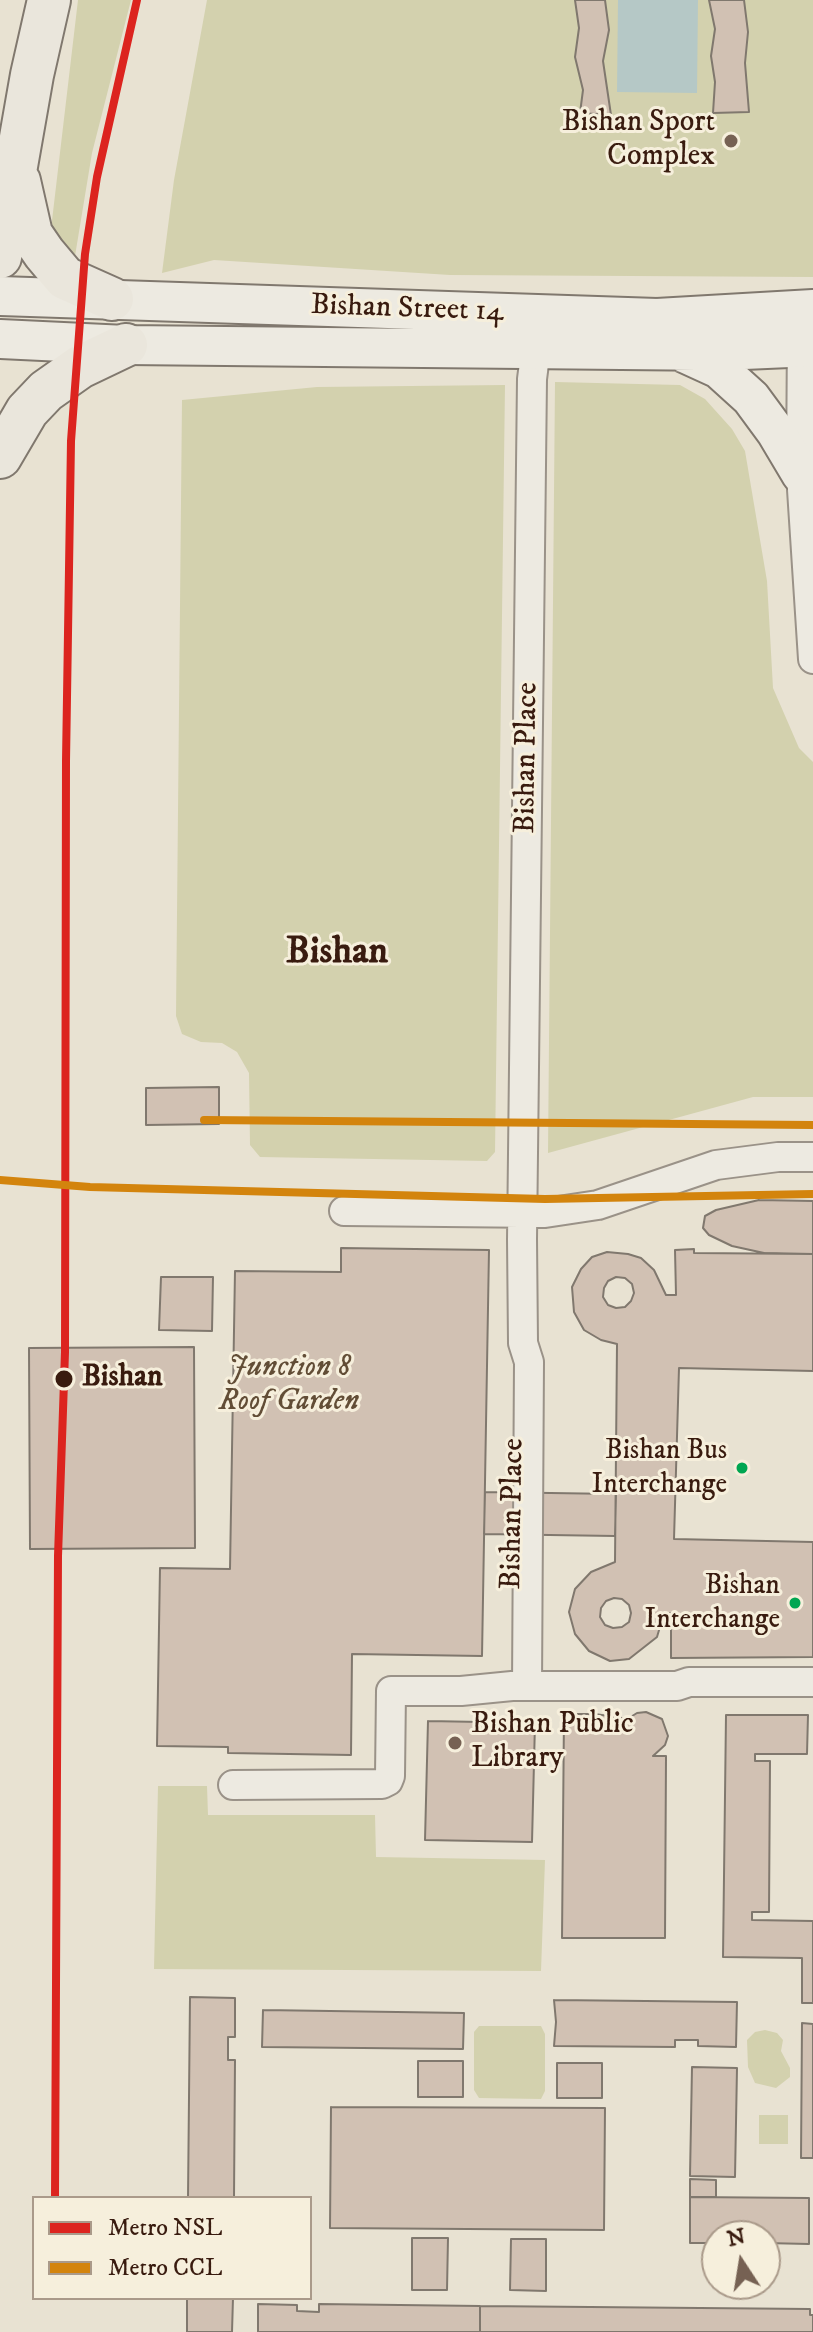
<!DOCTYPE html>
<html>
<head>
<meta charset="utf-8">
<style>
	body { margin:0 }
	#map { position:relative; width:813px; height:2332px; overflow:hidden; background:#e8e2d2; font-family:"IM FELL DW Pica",serif }
	canvas { display:block }
	.legend { position:absolute; left:32px; top:2196px; width:280px; height:104px; box-sizing:border-box; background:#f6efdc; border:2px solid #aa9a8a; margin:0; padding:10px 14px; list-style:none; font-size:24px; color:#391b0f }
	.legend li { display:flex; align-items:center; gap:16px; height:40px }
	.legend b { width:40px; border:2px solid #aa9a8a }
	.north { position:absolute; left:701px; top:2220px; width:80px; height:80px; box-sizing:border-box; background:#f6efdc; border:2px solid #aa9a8a; border-radius:50%; rotate:348deg; font-size:22px; font-weight:700; line-height:32px; text-align:center; color:#391b0f }
	.north::after { content:''; display:block; margin:auto; width:28px; height:36px; background:#766153; clip-path:polygon(50% 0,100% 100%,50% 72%,0 100%) }
</style>
</head>
<body>
<div id="map">
<canvas width="813" height="2332"></canvas>
<ul class="legend">
<li><b style="height:10px;background:#dc241f"></b>Metro NSL</li>
<li><b style="height:10px;background:#d3840d"></b>Metro CCL</li>
</ul>
<div class="north">N</div>
</div>
<script>
const ctx = document.querySelector('canvas').getContext('2d');
ctx.lineJoin = 'round';
function fillPath(path, color) { ctx.fillStyle = color; ctx.fill(path, 'evenodd'); }
const poly = rows => new Path2D(rows.map(r => 'M' + r).join(''));
function trace(path, color, width, dash) { ctx.strokeStyle = color; ctx.lineWidth = width; ctx.lineCap = dash ? 'butt' : 'round'; ctx.setLineDash(dash || []); ctx.stroke(path); }
function label(font, color, halo, rows, align = 'center') {
  ctx.font = font + ' "IM FELL DW Pica",serif'; ctx.lineWidth = 6; ctx.setLineDash([]); ctx.textBaseline = 'middle'; ctx.strokeStyle = halo; ctx.fillStyle = color; for (const [text, x, y, turn = 0] of rows) {
    ctx.save(); ctx.translate(x, y); ctx.rotate((+turn || 0) * Math.PI / 180); ctx.textAlign = isNaN(turn) ? turn : align; if (halo) ctx.strokeText(text, 0, 0); ctx.fillText(text, 0, 0); ctx.restore();
  }
}
const green = poly([
	[78,0,131,0,92,153,75,256,61,246,51,229],
	[207,0,813,0,813,277,450,275,214,260,162,273,174,180],
	[555,382,680,385,705,399,732,429,745,451,767,581,773,688,799,748,813,762,813,1097,753,1097,548,1153],
	[505,385,495,1152,487,1161,260,1157,250,1145,249,1073,237,1052,222,1043,201,1042,182,1034,176,1016,182,400,317,387],
	[158,1786,207,1786,208,1815,375,1815,376,1857,545,1860,541,1971,154,1969],
	[479,2026,541,2026,545,2034,545,2091,541,2099,479,2098,474,2090,474,2032],
	[765,2030,777,2033,783,2040,781,2051,790,2068,790,2077,776,2088,755,2083,748,2067,747,2040,755,2032],
	[759,2115,788,2115,788,2144,759,2144]
]);
const water = poly([
	[618,0,698,0,697,93,617,92]
]);
const building = poly([
	[575,0,605,0,609,30,603,61,611,115,580,113,583,90,575,57,579,28,575,0],
	[709,0,744,0,748,32,745,63,749,112,713,113,715,82,711,56,715,29,709,0],
	[219,1087,219,1124,146,1125,146,1088,219,1087],
	[759,1200,813,1201,813,1254,764,1253,732,1246,709,1235,703,1228,705,1216,716,1210,759,1200],
	[341,1248,489,1250,482,1656,352,1654,351,1755,228,1753,228,1747,157,1746,160,1568,230,1569,235,1271,341,1272,341,1248],
	[694,1249,694,1253,813,1254,813,1371,679,1368,674,1539,813,1542,813,1657,671,1658,671,1613,664,1613,657,1637,629,1659,610,1661,589,1651,575,1634,569,1612,575,1589,591,1572,615,1562,617,1344,601,1340,584,1330,574,1312,572,1287,581,1269,592,1257,607,1252,628,1254,641,1258,654,1270,666,1295,676,1295,675,1250,694,1249],
	[616,1277,625,1278,632,1284,634,1293,631,1301,625,1307,616,1308,608,1305,603,1297,604,1288,608,1281,616,1277],
	[614,1598,622,1599,629,1605,631,1613,629,1622,622,1627,613,1628,605,1625,600,1617,601,1608,606,1601,614,1598],
	[161,1277,213,1277,212,1331,159,1330,161,1277],
	[194,1347,195,1548,30,1549,29,1348,194,1347],
	[485,1492,616,1494,615,1536,484,1534,485,1492],
	[646,1712,662,1719,668,1736,665,1745,653,1756,666,1756,665,1938,562,1938,564,1714,595,1714,622,1718,623,1729,629,1718,637,1713,646,1712],
	[726,1715,808,1715,807,1754,755,1754,755,1761,770,1761,769,1912,752,1912,752,1920,813,1921,813,2003,802,2003,802,1958,723,1957,726,1715],
	[428,1721,535,1723,532,1842,425,1840,428,1721],
	[190,1997,235,1998,235,2037,228,2037,228,2060,235,2060,234,2198,188,2198,190,1997],
	[554,2000,737,2002,736,2047,698,2046,698,2040,675,2040,675,2047,554,2046,556,2022,554,2000],
	[263,2010,464,2013,463,2049,262,2047,263,2010],
	[802,2023,813,2024,813,2158,801,2158,802,2023],
	[418,2061,463,2061,463,2097,418,2097,418,2061],
	[557,2063,602,2063,602,2098,557,2098,557,2063],
	[692,2067,737,2068,735,2177,690,2176,692,2067],
	[331,2107,605,2108,604,2230,330,2228,331,2107],
	[690,2179,716,2180,716,2197,690,2197,690,2179],
	[690,2197,809,2198,809,2244,765,2243,765,2236,717,2236,717,2243,690,2243,690,2197],
	[412,2238,448,2238,447,2290,412,2290,412,2238],
	[511,2239,546,2239,546,2291,510,2290,511,2239],
	[187,2298,233,2298,232,2332,187,2332,187,2298],
	[258,2304,297,2305,297,2311,319,2312,319,2304,480,2306,480,2332,258,2332,258,2304],
	[480,2306,810,2309,810,2315,813,2315,813,2332,480,2332,480,2306]
]);
const street = poly([
	[802,330,801,474,813,659],
	[344,1211,545,1213,598,1205,716,1165,778,1157,813,1157],
	[527,1686,529,1362,523,1343,522,1239,532,379,536,348,534,333],
	[233,1785,382,1784,388,1781,390,1776,391,1691,461,1691,512,1686,677,1686,689,1682,813,1682]
]);
const secondary = poly([
	[0,296,657,318,813,309],
	[0,339,126,345,721,351,813,347],
	[684,353,719,369,751,398,776,432,801,474]
]);
const primary = poly([
	[19,181,31,234,44,253,65,278,112,299],
	[0,257,32,75,49,0],
	[0,457,27,411,46,391,80,367,126,345]
]);
const metro1 = poly([
	[55,2198,58,1556,65,1352,66,761,71,441,85,254,97,177,137,0]
]);
const metro2 = poly([
	[204,1120,813,1125],
	[0,1180,90,1187,545,1199,813,1194]
]);
const markers = [
	[731,141,8,"#766153"],
	[64,1379,10,"#391b0f"],
	[742,1468,7,"#00a651"],
	[795,1603,7,"#00a651"],
	[455,1743,8,"#766153"]
];
const busNames = [
	["Bishan Bus",727,1452],
	["Interchange",727,1486],
	["Bishan",780,1587],
	["Interchange",780,1621]
];
const poiNames = [
	["Bishan Sport",715,124],
	["Complex",715,158],
	["Bishan Public",471,1726,"left"],
	["Library",471,1760,"left"]
];
const streetNames = [
	["Bishan Street 14",407,310,2],
	["Bishan Place",528,758,-89],
	["Bishan Place",514,1514,-89]
];
const parkNames = [
	["Junction 8",289,1369],
	["Roof Garden",289,1403]
];
const stopNames = [
	["Bishan",82,1379]
];
const districtNames = [
	["Bishan",337,954]
];
fillPath(green, '#d3d1ae');
fillPath(water, '#b5c8c6');
fillPath(building, '#d1c1b3');
trace(building, '#80786e', 2);
trace(street, '#9a9288', 32);
trace(secondary, '#80786e', 42);
trace(primary, '#80786e', 46);
trace(street, '#edeae1', 28);
trace(secondary, '#edeae1', 38);
trace(primary, '#eae6dc', 42);
trace(metro1, '#dc241f', 8);
trace(metro2, '#d3840d', 8);
for (const [x, y, r, color] of markers) { const dot = new Path2D(); dot.arc(x, y, r, 0, 2 * Math.PI); ctx.fillStyle = color; ctx.fill(dot); trace(dot, '#f6efdc', 3); }
label('28px', '#391b0f', '#f6efdc', busNames, 'right');
label('30px', '#391b0f', '#f6efdc', poiNames, 'right');
label('30px', '#391b0f', '#f6efdc', streetNames);
label('italic 30px', '#624d36', '#f6efdc', parkNames);
label('bold 30px', '#391b0f', '#f6efdc', stopNames, 'left');
label('bold 38px', '#391b0f', '#f6efdc', districtNames);
</script>
</body>
</html>
